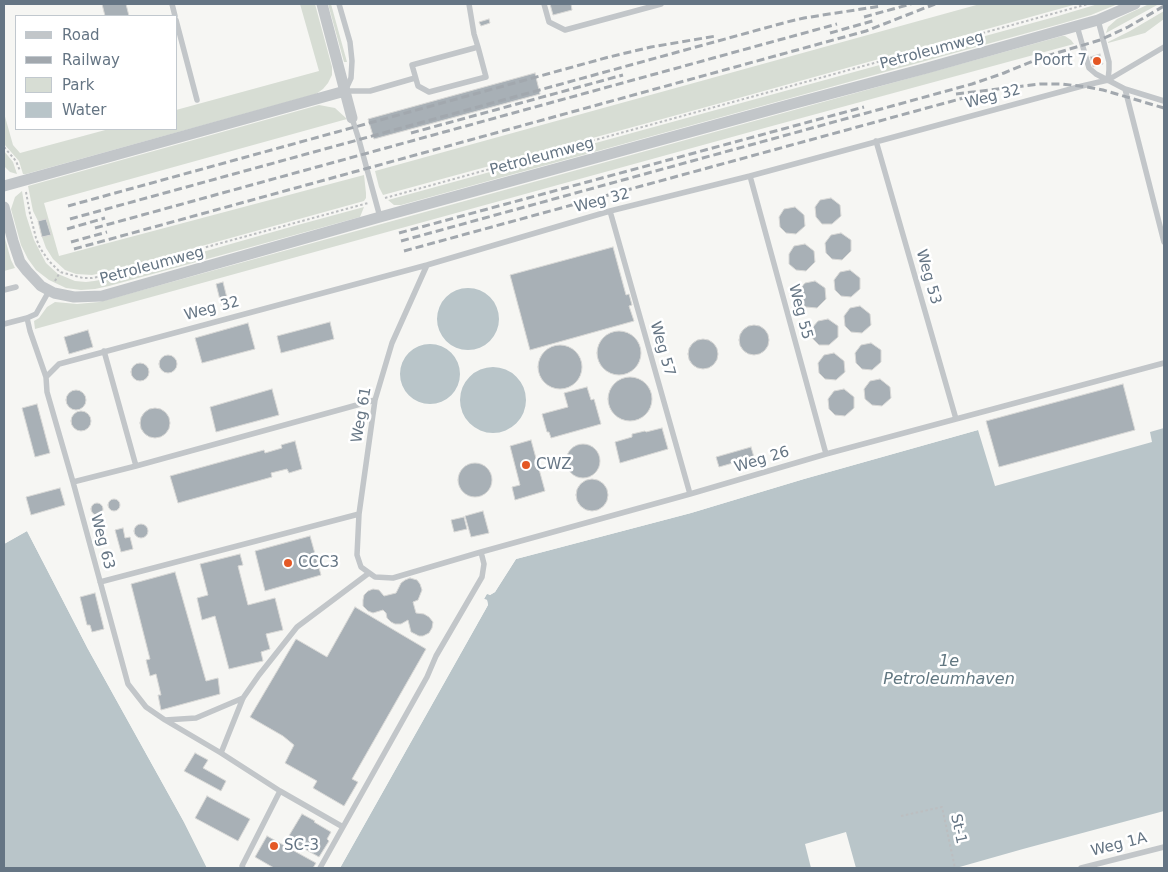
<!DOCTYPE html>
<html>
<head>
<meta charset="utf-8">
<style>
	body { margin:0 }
	#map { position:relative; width:1168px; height:872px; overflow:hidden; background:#f6f6f3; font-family:"DejaVu Sans",sans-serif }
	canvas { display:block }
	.frame { position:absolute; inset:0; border:5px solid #657584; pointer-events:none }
	.legend { position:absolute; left:15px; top:15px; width:162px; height:115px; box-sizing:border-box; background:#fff; border:1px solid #c1c8ce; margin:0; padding:6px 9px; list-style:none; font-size:15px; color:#657584 }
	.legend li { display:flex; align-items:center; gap:10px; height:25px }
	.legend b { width:25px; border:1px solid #c1c8ce }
</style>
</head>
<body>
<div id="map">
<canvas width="1168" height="872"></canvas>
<div class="frame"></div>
<ul class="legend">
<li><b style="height:6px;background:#c2c6c9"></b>Road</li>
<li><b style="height:6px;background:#a2a8ae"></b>Railway</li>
<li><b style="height:14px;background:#d7ddd4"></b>Park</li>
<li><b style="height:14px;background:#b9c5c9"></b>Water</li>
</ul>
</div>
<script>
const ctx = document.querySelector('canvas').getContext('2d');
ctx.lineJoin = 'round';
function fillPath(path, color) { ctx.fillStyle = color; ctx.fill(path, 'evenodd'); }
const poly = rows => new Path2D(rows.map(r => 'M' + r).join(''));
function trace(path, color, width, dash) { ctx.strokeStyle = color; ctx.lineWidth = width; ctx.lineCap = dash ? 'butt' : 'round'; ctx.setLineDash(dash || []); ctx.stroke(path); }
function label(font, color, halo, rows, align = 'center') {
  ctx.font = font + ' "DejaVu Sans",sans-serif'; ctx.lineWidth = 5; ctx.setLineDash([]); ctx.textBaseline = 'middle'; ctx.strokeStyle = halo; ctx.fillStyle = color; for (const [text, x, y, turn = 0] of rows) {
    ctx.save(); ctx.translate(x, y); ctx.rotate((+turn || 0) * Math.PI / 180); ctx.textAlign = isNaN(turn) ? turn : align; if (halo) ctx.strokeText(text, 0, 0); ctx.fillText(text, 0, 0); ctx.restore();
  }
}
const green = poly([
	[300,4,315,4,332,67,332,75,328,83,323,89,316,94,26,174,23,174,19,161,4,144,4,113,13,145,20,153,109,129,176,129,176,110,319,71],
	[328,4,331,4,347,62,344,62],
	[980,4,1077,4,699,109,383,195,379,187,375,171],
	[1098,4,1118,4,1091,15,1060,24,401,205,394,205,388,200,1058,16],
	[1149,4,1159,4,1106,33,1108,27,1117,19],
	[1164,11,1164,19,1145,33,1108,43,1108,42,1130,31],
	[1062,36,1065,36,1071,40,1074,44,761,129,35,329,34,321,39,318,47,307,55,302,77,304,99,302],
	[319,105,335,108,347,119,44,203,59,256,364,175,366,193,366,198,364,201,115,270,92,275,76,274,65,270,53,259,46,248,42,237,50,235,46,219,38,221,33,211,28,186],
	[4,151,13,162,17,174,10,172,4,166],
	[22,191,26,215,34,240,46,263,58,274,75,281,86,282,94,281,111,278,294,226,364,207,360,217,109,286,95,289,81,290,66,288,49,280,36,270,28,259,21,245,11,209,15,197],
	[4,235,11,260,15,268,4,271]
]);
const water = poly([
	'437 319a31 31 0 1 1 62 0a31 31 0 1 1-62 0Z',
	'400 374a30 30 0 1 1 60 0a30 30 0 1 1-60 0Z',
	'460 400a33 33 0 1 1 66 0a33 33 0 1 1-66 0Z',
	[1164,428,1164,811,1023,849,956,868,856,868,846,832,805,844,811,868,340,868,488,605,487,600,484,599,487,593,490,595,495,592,516,559,691,513,804,479,978,430,995,486,1152,442,1150,432],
	[27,531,88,649,184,822,207,868,4,868,4,544]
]);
const pier = poly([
	[978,428,978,430,804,479,691,513,516,559,495,592,490,595,487,594,484,599,487,600,488,605,340,868,338,868,485,605,484,602,482,599,486,591,490,592,493,590,515,557,690,510,804,477],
	[26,529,29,530,91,647,186,821,209,868,207,868,184,822,88,649,27,531,4,544,4,541]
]);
const building = poly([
	[102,4,126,4,129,16,105,16,102,4],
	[550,4,571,4,572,10,553,15,550,4],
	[489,19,490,23,481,26,479,22,489,19],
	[1100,54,1103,64,1093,67,1090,57,1100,54],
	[535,73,540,94,374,139,368,119,535,73],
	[831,198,840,205,841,216,832,224,822,224,816,217,815,207,820,200,831,198],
	[795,207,804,215,805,226,796,234,786,233,780,227,779,217,784,209,795,207],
	[46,219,51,235,42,237,38,221,46,219],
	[841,233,851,240,851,251,842,260,832,259,826,253,825,243,831,235,841,233],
	[805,244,814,251,815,262,806,271,796,270,789,264,789,254,794,246,805,244],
	[613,247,626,295,629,294,632,305,629,306,634,321,530,350,510,275,613,247],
	[850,270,860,278,860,289,851,297,841,296,835,290,834,280,840,272,850,270],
	[815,281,825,288,826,299,817,308,806,307,800,301,799,290,805,283,815,281],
	[223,282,229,306,222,308,216,284,223,282],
	[860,306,870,314,871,325,862,333,851,332,845,326,844,316,850,308,860,306],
	[828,319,838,326,838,337,829,345,819,345,813,339,812,328,818,321,828,319],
	[330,322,334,339,281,353,277,336,330,322],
	[248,323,255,349,202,363,195,338,248,323],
	'739 340a15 15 0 1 1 30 0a15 15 0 1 1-30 0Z',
	[88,330,93,347,69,354,64,337,88,330],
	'597 353a22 22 0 1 1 44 0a22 22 0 1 1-44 0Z',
	'688 354a15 15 0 1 1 30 0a15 15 0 1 1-30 0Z',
	[871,343,881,350,881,362,872,370,862,369,856,363,855,353,861,345,871,343],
	'538 367a22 22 0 1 1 44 0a22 22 0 1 1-44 0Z',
	[834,353,844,361,845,372,836,380,825,379,819,373,818,363,824,355,834,353],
	'159 364a9 9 0 1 1 18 0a9 9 0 1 1-18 0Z',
	'131 372a9 9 0 1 1 18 0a9 9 0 1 1-18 0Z',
	'608 399a22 22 0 1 1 44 0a22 22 0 1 1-44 0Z',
	[880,379,890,387,891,398,882,406,872,405,865,399,864,389,870,381,880,379],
	[1123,384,1135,430,999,467,986,421,1123,384],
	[587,387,591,400,594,399,601,424,551,438,549,432,547,432,542,414,568,407,564,393,587,387],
	[272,389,279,415,216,432,210,407,272,389],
	[844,389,854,397,854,408,845,416,835,415,829,409,828,399,834,391,844,389],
	'66 400a10 10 0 1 1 20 0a10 10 0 1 1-20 0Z',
	[37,404,50,453,35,457,22,408,37,404],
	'140 423a15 15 0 1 1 30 0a15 15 0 1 1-30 0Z',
	'71 421a10 10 0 1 1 20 0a10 10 0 1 1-20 0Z',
	[662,428,668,449,620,463,615,442,632,437,632,434,645,431,646,432,662,428],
	[531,440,545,491,515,500,512,487,520,485,510,446,531,440],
	[295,441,302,469,289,473,287,469,271,473,272,477,178,503,170,476,264,450,265,453,282,448,281,445,295,441],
	'566 461a17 17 0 1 1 34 0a17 17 0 1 1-34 0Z',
	[751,447,754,457,719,467,716,457,751,447],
	'458 480a17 17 0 1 1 34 0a17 17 0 1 1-34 0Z',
	'576 495a16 16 0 1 1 32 0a16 16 0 1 1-32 0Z',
	[60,488,65,505,31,515,26,497,60,488],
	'108 505a6 6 0 1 1 12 0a6 6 0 1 1-12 0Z',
	'91 509a6 6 0 1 1 12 0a6 6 0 1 1-12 0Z',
	[483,511,489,533,471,537,465,516,483,511],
	[464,517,467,529,454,532,451,520,464,517],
	'134 531a7 7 0 1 1 14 0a7 7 0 1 1-14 0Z',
	[123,528,125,538,130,537,133,549,121,552,115,530,123,528],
	[310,536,321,575,265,591,255,551,310,536],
	[240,554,243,565,238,566,248,605,275,598,283,630,266,634,270,649,261,652,263,661,229,669,215,616,202,620,197,598,208,595,200,564,240,554],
	[175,572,206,681,218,678,220,694,161,710,158,695,161,695,156,674,150,676,146,660,150,659,131,584,175,572],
	[410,578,417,580,420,584,422,590,418,600,413,602,416,613,424,614,429,617,433,622,432,628,429,633,423,636,419,636,411,632,408,620,401,624,395,624,391,622,387,618,386,613,383,610,373,613,368,611,363,606,363,600,364,595,368,591,373,589,379,590,384,596,396,593,401,583,405,580,410,578],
	[95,593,104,629,92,632,90,625,87,625,80,597,95,593],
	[355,607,426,649,352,779,358,782,344,806,313,788,317,781,285,763,294,745,283,736,250,717,296,639,327,657,355,607],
	[195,753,208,760,203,768,226,781,221,791,184,771,195,753],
	[207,796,250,819,238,841,195,818,207,796],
	[302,814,315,821,314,822,331,832,327,839,329,841,319,857,287,839,302,814],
	[267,836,316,863,313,868,274,868,255,857,267,836]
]);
const path = poly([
	[4,147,16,161,20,171],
	[26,192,30,214,36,238,40,248,49,261,60,272,83,278,92,278,118,273,203,248,368,203],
	[385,198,1088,4],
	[55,281,60,272],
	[901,816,942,807,955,868]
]);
const lane = poly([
	[172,4,175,16],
	[339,4,350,42,352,61,351,78,345,91,370,91,415,78],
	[469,4,474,34,478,47,486,77,429,92,418,86,412,65,478,47],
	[544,4,549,22,565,30,661,4],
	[176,20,197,100],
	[1098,20,1109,62,1109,70,1108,80],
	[1077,26,1089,68,1096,74,1125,89,1164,242],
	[1125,89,1164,101],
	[352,118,359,140,380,217],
	[876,141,956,419],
	[750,176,826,454],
	[610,211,690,494],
	[427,265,392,343,375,400,359,514,357,555,361,567,375,577,393,578,481,552,690,494,826,454,1164,363],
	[4,290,16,287],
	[27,318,30,331,46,377,47,392,73,482,128,684,146,707,165,720,196,718,243,698],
	[4,324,27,318,36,314,49,291],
	[104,351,136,466],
	[46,377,59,364,427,265,610,211,750,176,1082,86,1108,80,1164,47],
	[73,482,136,466,375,400],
	[100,582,359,514],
	[165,720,221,753],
	[280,791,221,753,243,698,259,675,297,627,369,573],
	[243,868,242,866,280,791,343,827],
	[320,868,427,677,436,656,482,577,484,564,481,552],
	[1081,868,1164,847]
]);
const street = poly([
	[322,4,352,118],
	[4,186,345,91],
	[4,207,13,241,20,262,27,271,41,286,54,293,74,297,102,296,380,217,792,104,927,68,1098,20,1135,4]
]);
const rail = poly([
	[864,17,911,4],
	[830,33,876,20],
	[956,94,1040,84,1062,84,1087,87,1103,90,1164,108],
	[411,133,623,75],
	[68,206,609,57,651,47,716,36],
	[70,219,787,22,804,18,881,6],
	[95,228,837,24],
	[67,229,105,218],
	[399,233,864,107],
	[401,241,972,84,1004,73,1043,57,1100,40,1128,27,1164,6],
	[71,242,107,232],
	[74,249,866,31,935,4],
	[404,251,967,97]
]);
const markers = [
	[1097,61,5,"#e45825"],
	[526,465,5,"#e45825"],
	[288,563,5,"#e45825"],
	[274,846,5,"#e45825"]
];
const streetNames = [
	["Petroleumweg",932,51,-15],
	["Weg 32",993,97,-15],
	["Petroleumweg",542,157,-15],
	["Weg 32",602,201,-15],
	["Petroleumweg",152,266,-15],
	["Weg 53",928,277,74],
	["Weg 32",212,309,-15],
	["Weg 55",800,312,75],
	["Weg 57",662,349,74],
	["Weg 61",362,415,-80],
	["Weg 26",762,460,-17],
	["Weg 63",102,542,75],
	["St-1",958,829,78],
	["Weg 1A",1119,845,-14]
];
const poiNames = [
	["Poort 7",1087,61,"right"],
	["CWZ",536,465],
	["CCC3",298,563],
	["SC-3",284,846]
];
const waterNames = [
	["1e",949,662],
	["Petroleumhaven",949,680]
];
fillPath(green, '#d7ddd4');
fillPath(water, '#b9c5c9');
fillPath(pier, '#f6f6f3');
fillPath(building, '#a8b0b6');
trace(building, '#d8d8d6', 1);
trace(path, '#bcbec0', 2, [2.5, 2.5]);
trace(lane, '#c2c6c9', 5.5);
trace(street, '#c2c6c9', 11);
trace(rail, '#a2a8ae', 3, [8, 4]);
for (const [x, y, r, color] of markers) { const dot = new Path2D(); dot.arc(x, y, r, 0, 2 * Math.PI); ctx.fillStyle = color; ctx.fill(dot); trace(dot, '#fff', 2); }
label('15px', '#657584', '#fff', streetNames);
label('15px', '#657584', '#fff', poiNames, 'left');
label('italic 16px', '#617781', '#fff', waterNames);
</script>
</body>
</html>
